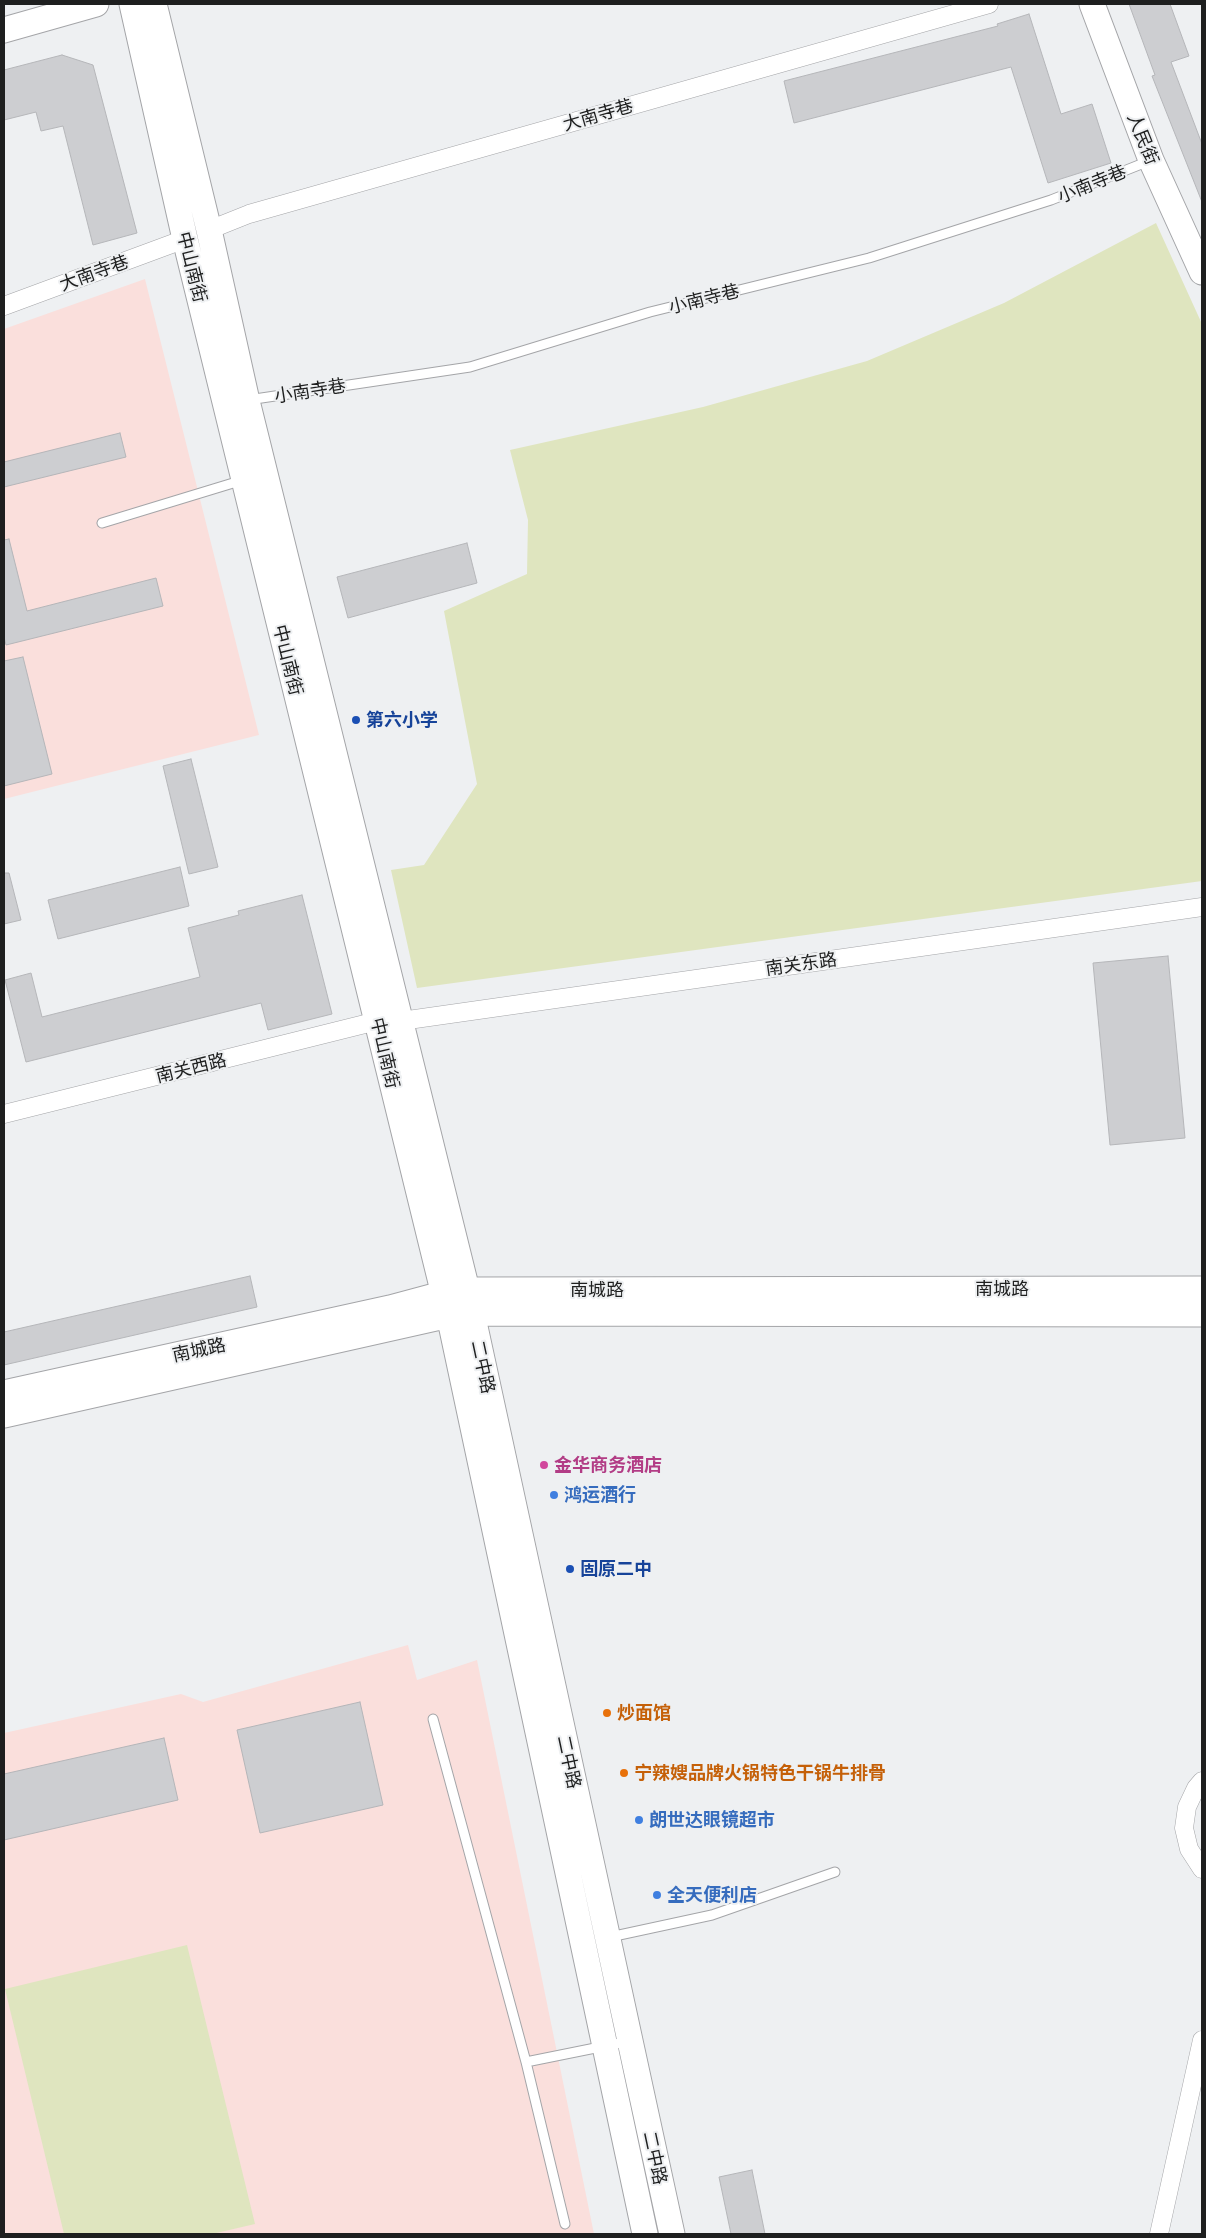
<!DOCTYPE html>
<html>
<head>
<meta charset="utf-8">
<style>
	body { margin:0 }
	#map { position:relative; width:1206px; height:2238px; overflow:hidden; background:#eef0f2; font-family:Barlow,sans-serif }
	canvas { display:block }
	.frame { position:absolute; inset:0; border:5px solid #1e1f1f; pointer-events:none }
</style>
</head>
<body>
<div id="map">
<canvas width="1206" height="2238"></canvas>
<div class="frame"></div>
</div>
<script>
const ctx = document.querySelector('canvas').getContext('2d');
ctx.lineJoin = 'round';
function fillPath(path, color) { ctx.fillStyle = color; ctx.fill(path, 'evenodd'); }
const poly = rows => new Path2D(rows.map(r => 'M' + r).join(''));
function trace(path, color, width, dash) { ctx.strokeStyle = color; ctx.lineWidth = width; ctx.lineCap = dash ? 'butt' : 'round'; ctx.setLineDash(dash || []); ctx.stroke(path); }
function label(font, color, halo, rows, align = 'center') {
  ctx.font = font + ' Barlow,"Noto Sans SC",sans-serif'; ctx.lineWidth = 4; ctx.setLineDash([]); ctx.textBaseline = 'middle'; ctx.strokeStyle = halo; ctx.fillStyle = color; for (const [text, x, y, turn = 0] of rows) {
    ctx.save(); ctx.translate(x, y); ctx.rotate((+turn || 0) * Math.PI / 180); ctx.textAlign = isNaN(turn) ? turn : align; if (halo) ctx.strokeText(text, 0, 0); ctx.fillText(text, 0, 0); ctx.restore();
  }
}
const education = poly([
	[145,279,259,735,4,799,4,329],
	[408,1645,417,1680,477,1660,594,2234,4,2234,4,1733,181,1694,203,1702]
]);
const green = poly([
	[1156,223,1202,324,1202,881,417,988,391,870,424,865,477,784,444,611,527,574,528,520,510,450,703,407,867,361,1004,303],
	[187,1945,255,2224,212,2234,64,2234,5,1989]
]);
const building = poly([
	[1129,4,1170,4,1189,56,1171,62,1202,144,1202,202,1152,76,1155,75,1129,4],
	[1029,14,1061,114,1092,104,1111,163,1048,183,1011,67,794,123,784,81,998,26,997,24,1029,14],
	[62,55,93,65,137,233,93,245,63,126,41,131,36,112,4,120,4,70,62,55],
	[120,433,126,457,4,487,4,462,120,433],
	[9,539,27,611,156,578,163,606,6,645,4,637,4,540,9,539],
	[467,543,477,583,348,618,337,577,467,543],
	[23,657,52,774,4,786,4,661,23,657],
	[191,759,218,867,189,874,163,766,191,759],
	[180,867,189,906,58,939,48,900,180,867],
	[4,873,9,873,21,920,4,924,4,873],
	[302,895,332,1014,268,1030,261,1003,26,1062,5,980,31,973,42,1017,200,977,188,928,239,915,238,911,302,895],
	[1168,956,1185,1138,1110,1145,1093,963,1168,956],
	[250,1276,257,1307,4,1365,4,1332,250,1276],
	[360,1702,383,1805,260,1833,237,1730,360,1702],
	[164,1738,178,1800,4,1840,4,1774,164,1738],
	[752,2170,765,2234,731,2234,719,2177,752,2170]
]);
const lane = poly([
	[248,400,470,367,650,312,869,258,1051,200,1149,161],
	[102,523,243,480],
	[433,1719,526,2062,565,2224],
	[610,1937,712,1915,835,1872],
	[526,2062,630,2041]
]);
const street = poly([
	[209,230,249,214,989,4],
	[4,306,185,239],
	[401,1021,1202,907],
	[4,1114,377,1021],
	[1202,1781,1196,1788,1187,1807,1184,1828,1189,1849,1202,1869],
	[1159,2234,1202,2040]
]);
const secondary = poly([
	[132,4,185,239,449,1315,645,2234],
	[154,4,209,230,247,401,467,1290,672,2234],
	[1092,4,1151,160,1202,272],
	[4,30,96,4],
	[4,1393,390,1308,442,1294,467,1290,1202,1289],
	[4,1415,449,1315,471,1313,1202,1314]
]);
const markers = [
	[356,720,5,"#1a4fb4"],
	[544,1465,5,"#d1479c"],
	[554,1495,5,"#3f7fe0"],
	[570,1569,5,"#1a4fb4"],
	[607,1713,5,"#e8710a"],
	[624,1773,5,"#e8710a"],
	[639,1820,5,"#3f7fe0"],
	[657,1895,5,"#3f7fe0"]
];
const streetNames = [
	["大南寺巷",598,115,-16],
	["人民街",1143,139,68],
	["小南寺巷",1092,184,-22],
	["中山南街",192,267,76],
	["大南寺巷",94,273,-20],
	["小南寺巷",704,299,-14],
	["小南寺巷",310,391,-9],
	["中山南街",288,660,76],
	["南关东路",801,964,-8],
	["中山南街",385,1053,77],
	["南关西路",191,1068,-14],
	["南城路",1002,1289],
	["南城路",597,1290],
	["南城路",199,1350,-12],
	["二中路",483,1367,78],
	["二中路",569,1762,78],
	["二中路",655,2158,78]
];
const transitNames = [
	["第六小学",366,720],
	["固原二中",580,1569]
];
const hotelNames = [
	["金华商务酒店",554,1465]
];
const shopNames = [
	["鸿运酒行",564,1495],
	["朗世达眼镜超市",649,1820],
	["全天便利店",667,1895]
];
const foodNames = [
	["炒面馆",617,1713],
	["宁辣嫂品牌火锅特色干锅牛排骨",634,1773]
];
fillPath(education, '#fadfdc');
fillPath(green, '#dfe5bf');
fillPath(building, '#cdced1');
trace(building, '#b5b6b9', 1);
trace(lane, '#a4a5a8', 11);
trace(street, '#a4a5a8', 19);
trace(secondary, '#a4a5a8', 27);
trace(lane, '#fff', 9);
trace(street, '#fff', 18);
trace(secondary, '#fff', 25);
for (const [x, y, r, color] of markers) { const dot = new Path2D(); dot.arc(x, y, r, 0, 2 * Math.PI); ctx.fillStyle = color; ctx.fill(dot); trace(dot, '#eef0f2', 2); }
label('18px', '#1e1f1f', '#eef0f2', streetNames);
label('bold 18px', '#164399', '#eef0f2', transitNames, 'left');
label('bold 18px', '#b23c85', '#eef0f2', hotelNames, 'left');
label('bold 18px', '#366cbe', '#eef0f2', shopNames, 'left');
label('bold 18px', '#c56008', '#eef0f2', foodNames, 'left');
</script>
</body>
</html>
